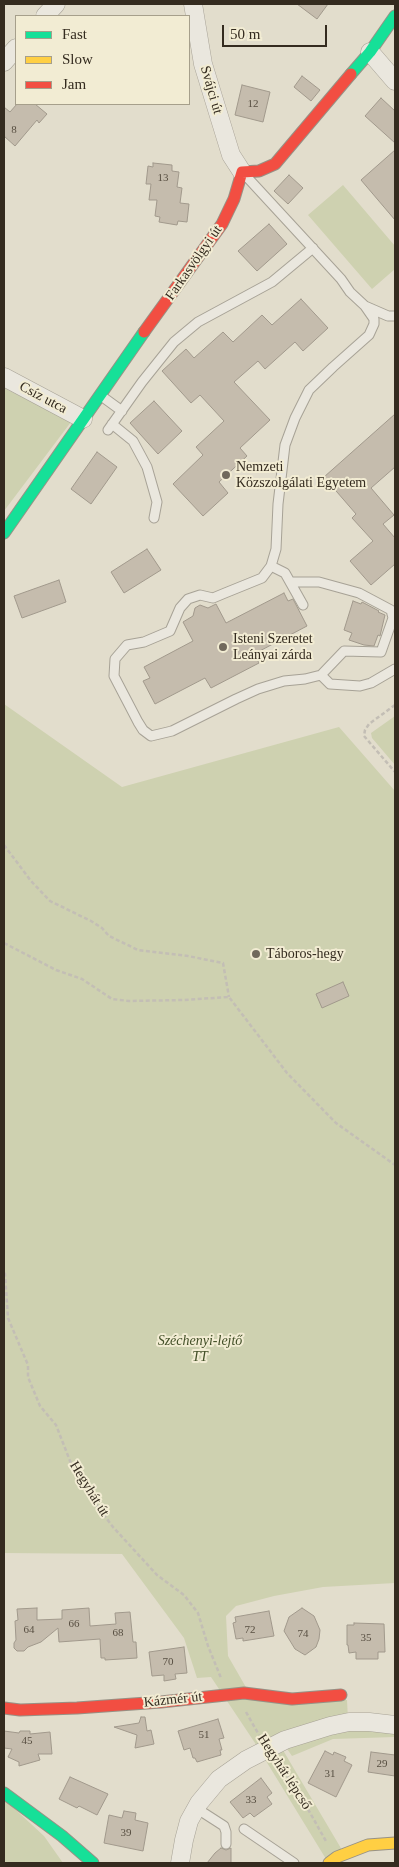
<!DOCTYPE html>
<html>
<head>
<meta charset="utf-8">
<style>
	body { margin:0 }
	#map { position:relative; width:399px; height:1867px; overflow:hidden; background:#e2ddcc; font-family:"Times New Roman",serif }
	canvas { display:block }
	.frame { position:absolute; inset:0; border:5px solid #342b1f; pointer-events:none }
	.legend { position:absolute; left:15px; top:15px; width:175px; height:90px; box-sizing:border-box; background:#f2ecd3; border:1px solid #a69f8b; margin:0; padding:6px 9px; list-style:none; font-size:15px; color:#342b1f }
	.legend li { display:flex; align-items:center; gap:10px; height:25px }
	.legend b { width:25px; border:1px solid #a69f8b }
	.scale { position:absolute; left:222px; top:25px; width:105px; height:22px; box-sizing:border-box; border:2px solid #342b1f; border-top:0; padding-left:6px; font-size:15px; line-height:18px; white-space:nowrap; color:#342b1f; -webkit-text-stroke:4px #f2ecd3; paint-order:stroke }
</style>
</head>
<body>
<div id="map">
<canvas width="399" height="1867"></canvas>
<div class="frame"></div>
<ul class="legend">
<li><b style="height:6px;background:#16e098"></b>Fast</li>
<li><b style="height:6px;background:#ffcf43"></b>Slow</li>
<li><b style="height:6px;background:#f24e42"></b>Jam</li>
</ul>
<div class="scale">50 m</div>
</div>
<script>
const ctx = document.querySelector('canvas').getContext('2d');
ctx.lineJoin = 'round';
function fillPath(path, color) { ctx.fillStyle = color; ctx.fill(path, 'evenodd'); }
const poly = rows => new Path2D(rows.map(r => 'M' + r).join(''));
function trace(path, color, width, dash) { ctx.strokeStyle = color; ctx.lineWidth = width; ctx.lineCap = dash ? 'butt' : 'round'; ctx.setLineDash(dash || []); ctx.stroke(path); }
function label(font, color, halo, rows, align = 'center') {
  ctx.font = font + ' "Times New Roman",serif'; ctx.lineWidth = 4; ctx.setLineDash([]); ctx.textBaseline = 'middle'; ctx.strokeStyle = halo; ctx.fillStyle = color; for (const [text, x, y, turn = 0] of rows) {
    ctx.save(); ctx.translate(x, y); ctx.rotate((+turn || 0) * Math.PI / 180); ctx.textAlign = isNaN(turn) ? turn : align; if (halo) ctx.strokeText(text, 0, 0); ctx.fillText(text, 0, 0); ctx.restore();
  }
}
const green = poly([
	[343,185,395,246,395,269,372,289,308,215],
	[4,388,71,422,4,511],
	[4,704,122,787,339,727,395,791,395,1583,323,1587,274,1596,236,1606,226,1616,228,1656,251,1696,347,1700,348,1720,277,1740,342,1850,326,1859,255,1743,211,1677,197,1678,184,1638,122,1554,4,1553],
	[395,716,395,765,372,738,371,733],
	[395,1727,395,1737,333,1739,292,1756,285,1746,326,1730],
	[4,1799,44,1836,63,1863,4,1863]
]);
const building = poly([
	[297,4,328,4,317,19,297,4],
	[302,76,320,90,311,101,294,87,302,76],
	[242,85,270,92,263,122,235,115,242,85],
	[381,98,395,111,395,143,365,116,381,98],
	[17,104,35,104,47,114,39,123,37,120,15,146,4,136,4,107,10,112,17,104],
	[395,150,395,220,361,180,395,150],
	[153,163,172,165,172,171,179,172,177,187,182,188,180,203,189,204,187,222,178,221,177,225,159,222,160,217,155,216,157,200,149,200,151,184,146,184,148,166,153,167,153,163],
	[289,175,303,188,288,204,274,191,289,175],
	[269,224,287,244,257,271,238,251,269,224],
	[301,299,328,328,303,351,295,342,265,369,258,361,234,382,270,420,240,448,247,456,219,482,228,493,203,516,173,484,203,455,196,447,224,421,200,395,191,403,162,371,186,349,194,358,223,332,233,342,262,315,272,325,301,299],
	[154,401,182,431,158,454,130,423,154,401],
	[395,414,395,467,371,488,394,515,383,524,395,538,395,564,371,585,350,561,373,541,352,518,356,514,324,477,395,414],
	[97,452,117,467,91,504,71,489,97,452],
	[147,549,161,570,124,593,111,572,147,549],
	[59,580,66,602,22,618,14,596,59,580],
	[284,593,288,601,293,599,307,626,254,654,259,663,211,688,205,678,155,704,143,681,150,678,144,667,193,641,183,622,193,616,195,608,200,605,208,608,216,604,226,623,284,593],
	[353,601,361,604,362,602,379,611,378,612,385,615,380,636,378,635,374,646,364,645,349,640,352,633,344,630,353,601],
	[343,982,349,996,322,1008,316,994,343,982],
	[37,1608,37,1620,62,1619,62,1610,89,1608,90,1626,116,1624,115,1613,130,1612,133,1642,136,1642,137,1658,105,1660,105,1658,101,1658,100,1639,59,1642,58,1628,41,1642,28,1647,24,1651,17,1651,14,1648,14,1643,16,1640,15,1621,18,1620,17,1609,37,1608],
	[302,1608,314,1616,320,1630,319,1639,316,1647,305,1655,295,1649,284,1631,289,1617,302,1608],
	[269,1611,274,1636,243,1641,243,1638,236,1639,233,1623,236,1622,235,1617,269,1611],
	[354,1623,384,1624,385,1652,378,1652,378,1659,356,1659,356,1652,349,1653,348,1645,347,1645,347,1625,354,1625,354,1623],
	[184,1647,187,1673,175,1674,176,1679,164,1681,164,1675,152,1676,149,1652,184,1647],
	[141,1717,145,1717,147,1731,151,1730,154,1744,135,1748,137,1735,114,1727,139,1723,141,1717],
	[218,1719,224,1738,219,1739,222,1750,220,1750,221,1755,197,1762,195,1758,193,1758,190,1748,184,1750,178,1731,218,1719],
	[4,1731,19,1733,20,1731,30,1731,30,1734,50,1732,52,1754,38,1754,40,1760,19,1766,19,1762,8,1757,12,1749,4,1748,4,1731],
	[325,1751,333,1755,334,1752,346,1757,344,1761,352,1765,336,1797,308,1783,325,1751],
	[371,1752,395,1755,395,1776,368,1772,371,1752],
	[70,1777,108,1794,97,1815,79,1806,77,1808,59,1799,70,1777],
	[261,1778,272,1793,267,1797,272,1804,254,1817,250,1813,243,1818,230,1802,261,1778],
	[124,1811,136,1813,135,1820,148,1823,143,1851,104,1843,109,1815,122,1818,124,1811],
	[221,1848,226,1850,231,1848,231,1863,207,1863,215,1853,221,1848]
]);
const path = poly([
	[395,705,369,724,365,730,364,736,395,772],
	[4,845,31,881,50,901,91,921,102,928,109,936,138,950,188,956,223,963,229,997],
	[4,943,56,970,82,979,112,999,129,1001,183,1000,229,997,287,1073,336,1123,395,1165],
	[4,1273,5,1274,8,1318,28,1365,28,1377,40,1406,56,1425,72,1466,92,1499,113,1527,157,1575,184,1595,198,1613,208,1646,221,1678],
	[246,1712,259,1735],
	[275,1761,295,1786,327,1843]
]);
const lane = poly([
	[246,176,341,279,350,292,365,306,374,319,374,324,369,335,333,367,309,390,295,418,285,445,278,504,276,549,271,566,262,578,225,593,213,598,200,595,188,599,180,608,170,631,144,642,127,645,115,659,114,676,138,722,143,730,151,736,172,731,236,699,258,689,284,681,305,679,321,675,330,684,360,686,371,683,395,669],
	[365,306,388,316,395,316],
	[100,395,122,411],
	[112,424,133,441,147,467,157,502,154,518],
	[108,430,142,382,174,342,198,322,272,282,313,248],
	[271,566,285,573,303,605],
	[291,582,319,582,359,593,391,610,393,618,381,652,344,651,321,675],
	[196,1808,224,1826,226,1832,226,1844],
	[244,1829,294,1863]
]);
const street = poly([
	[193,4,203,64,231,155,242,172],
	[45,16,56,4],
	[370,52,395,81],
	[4,62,16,48],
	[4,377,83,419],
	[180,1863,184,1840,189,1821,199,1803,219,1779,246,1760,285,1740,330,1726,349,1722,369,1722,395,1725]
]);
const fast = poly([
	[351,74,370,52,395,16],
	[4,533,144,332],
	[4,1793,62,1836,93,1863]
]);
const slow = poly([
	[329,1863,337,1857,368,1845,395,1843]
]);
const jam = poly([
	[144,332,222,224,234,199,242,172,259,171,275,164,351,74],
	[4,1708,20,1710,77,1708,161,1702,244,1693,292,1699,341,1695]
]);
const markers = [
	[226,475,5,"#71695c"],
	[223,647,5,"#71695c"],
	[256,954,5,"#71695c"]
];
const numberNames = [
	["12",253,104],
	["8",14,130],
	["13",163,178],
	["66",74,1624],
	["64",29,1630],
	["72",250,1630],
	["68",118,1633],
	["74",303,1634],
	["35",366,1638],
	["70",168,1662],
	["51",204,1735],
	["45",27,1741],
	["29",382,1764],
	["31",330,1774],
	["33",251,1800],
	["39",126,1833]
];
const streetNames = [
	["Svájci út",211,90,74],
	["Farkasvölgyi út",194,263,-55],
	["Csíz utca",43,398,28],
	["Hegyhát út",89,1489,58],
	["Kázmér út",173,1700,-6],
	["Hegyhát lépcső",284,1772,57]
];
const poiNames = [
	["Nemzeti",236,467],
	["Közszolgálati Egyetem",236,483],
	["Isteni Szeretet",233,639],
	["Leányai zárda",233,655],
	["Táboros-hegy",266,954]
];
const parkNames = [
	["Széchenyi-lejtő",200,1341],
	["TT",200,1357]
];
fillPath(green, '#ced1b0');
fillPath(building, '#c5bcad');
trace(building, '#a1998c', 1);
trace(lane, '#a7a296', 11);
trace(street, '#a7a296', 19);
trace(fast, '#979185', 13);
trace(slow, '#979185', 13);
trace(jam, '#979185', 13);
trace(path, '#c3beb5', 2.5, [4, 2.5]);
trace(lane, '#eae7de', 9);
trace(street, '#eae7de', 18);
trace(fast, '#16e098', 11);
trace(slow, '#ffcf43', 11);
trace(jam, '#f24e42', 11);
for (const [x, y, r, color] of markers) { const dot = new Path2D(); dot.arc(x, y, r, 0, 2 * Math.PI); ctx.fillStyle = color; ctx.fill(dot); trace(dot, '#f2ecd3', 2); }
label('11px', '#584f42', null, numberNames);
label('14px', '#342b1f', '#f2ecd3', streetNames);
label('14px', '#342b1f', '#f2ecd3', poiNames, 'left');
label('italic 14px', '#424f27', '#f2ecd3', parkNames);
</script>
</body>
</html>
